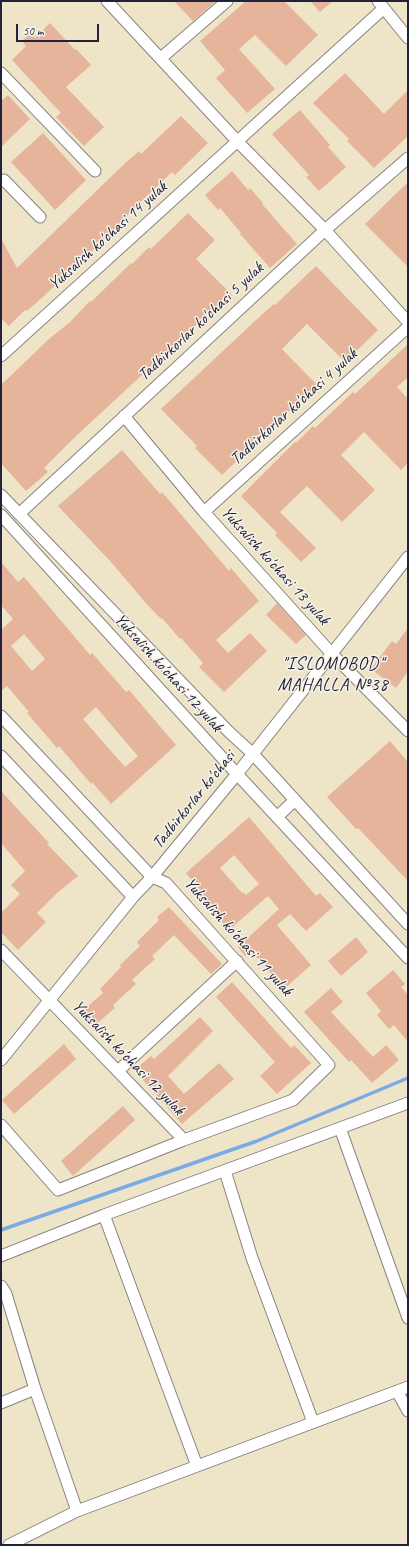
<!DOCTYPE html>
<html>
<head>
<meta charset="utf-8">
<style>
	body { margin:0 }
	#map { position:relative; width:409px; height:1546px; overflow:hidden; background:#eee4c8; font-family:Caveat,sans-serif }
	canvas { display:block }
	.frame { position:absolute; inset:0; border:2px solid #22223b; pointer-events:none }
	.scale { position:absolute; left:16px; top:24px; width:83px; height:18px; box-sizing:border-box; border:2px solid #22223b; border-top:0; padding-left:5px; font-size:12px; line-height:14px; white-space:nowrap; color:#22223b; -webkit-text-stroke:3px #f7f3e8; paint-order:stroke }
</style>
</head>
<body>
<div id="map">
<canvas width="409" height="1546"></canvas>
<div class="frame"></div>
<div class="scale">50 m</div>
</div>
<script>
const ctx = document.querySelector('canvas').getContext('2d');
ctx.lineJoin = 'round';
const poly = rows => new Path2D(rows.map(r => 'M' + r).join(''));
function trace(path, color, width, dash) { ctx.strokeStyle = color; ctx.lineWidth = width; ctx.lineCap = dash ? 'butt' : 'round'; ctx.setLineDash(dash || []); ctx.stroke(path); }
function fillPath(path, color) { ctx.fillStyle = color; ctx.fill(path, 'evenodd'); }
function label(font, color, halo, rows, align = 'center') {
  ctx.font = font + ' Caveat,sans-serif'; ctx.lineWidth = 3; ctx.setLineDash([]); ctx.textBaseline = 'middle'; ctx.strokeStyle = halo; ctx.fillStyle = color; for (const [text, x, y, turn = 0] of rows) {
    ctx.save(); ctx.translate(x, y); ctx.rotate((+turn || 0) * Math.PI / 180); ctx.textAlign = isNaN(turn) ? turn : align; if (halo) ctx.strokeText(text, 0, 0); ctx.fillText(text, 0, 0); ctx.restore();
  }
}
const stream = poly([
	[1,1230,257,1141,408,1078]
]);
const building = poly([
	[174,1,216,1,193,21],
	[246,1,284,1,318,35,286,66,255,35,239,49,275,89,247,113,216,78,225,70,200,41],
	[310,1,333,1,320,12],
	[50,23,75,50,76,49,91,65,66,87,104,127,84,146,56,117,61,113,12,60,26,46,22,41,30,33,35,38],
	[345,73,384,114,408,90,408,136,374,168,347,141,349,139,313,103],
	[8,95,30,119,1,147,1,101],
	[300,110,330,145,328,147,346,167,319,191,306,177,309,175,272,134],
	[181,116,208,143,175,175,172,172,125,217,126,218,112,232,44,296,27,311,25,310,9,326,1,318,1,238,17,268,120,168,139,151,141,154],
	[43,133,86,180,55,210,11,162],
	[232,171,248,190,250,188,263,203,262,204,297,244,270,268,240,234,241,233,220,208,218,210,205,195],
	[408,182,408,267,365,224],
	[188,213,215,240,196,259,232,295,218,309,215,307,73,439,44,468,48,472,26,491,1,463,1,385,50,338,69,323,90,301,91,302,131,263,132,264,149,247,151,249],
	[316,266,378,330,345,362,307,324,282,349,317,385,222,475,195,448,197,446,161,409,256,320,274,304,275,305],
	[408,344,408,377,397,387,408,399,408,463,401,470,364,432,341,455,375,490,342,522,307,486,280,512,316,548,301,562,275,535,277,533,241,496,295,442,296,443,313,426,315,428,353,392,355,394],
	[122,450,160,494,162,492,229,571,231,568,259,601,216,640,228,653,250,633,267,651,224,692,199,667,203,663,181,638,180,639,162,618,161,619,144,601,111,562,58,506],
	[1,562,18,582,24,577,90,655,92,653,126,692,129,690,176,745,111,804,92,782,91,784,59,746,57,748,27,713,29,712,7,686,1,691,1,630,13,619,1,605],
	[24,634,45,659,32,671,11,646],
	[96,707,137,755,138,756,125,767,83,719],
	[277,603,306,635,296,644,266,615],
	[408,628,408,671,396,688,371,669,392,641,396,644],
	[390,741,408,762,408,881,358,828,356,829,327,797],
	[1,791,36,829,49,843,47,844,78,876,57,893,37,913,46,922,18,950,1,932,1,913,20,894,11,885,25,871,1,843],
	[249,817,316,896,320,893,333,907,306,931,290,914,277,925,311,965,284,989,251,950,245,956,238,947,279,909,268,896,229,930,211,910,210,911,197,897,202,892,186,873],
	[234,855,259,884,246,895,243,892,242,893,220,868],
	[169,907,222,964,211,974,174,935,152,956,155,959,132,980,136,984,113,1005,115,1008,93,1027,80,1013,103,993,100,989,121,967,120,965,140,946,137,942,159,920,157,917],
	[356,937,368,952,341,976,328,961],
	[393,970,405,984,401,987,408,995,408,1042,394,1025,389,1029,377,1015,381,1011,366,993],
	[232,982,291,1048,294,1045,311,1063,277,1094,260,1076,275,1062,216,997],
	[331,988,343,1002,331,1012,373,1057,386,1045,399,1060,372,1083,351,1060,349,1062,304,1012],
	[200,1017,213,1031,168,1076,184,1094,219,1063,234,1079,182,1124,134,1070,151,1056,154,1059],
	[64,1044,76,1059,14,1114,2,1100],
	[123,1106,135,1120,73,1176,61,1161]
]);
const minor = poly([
	[107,1,238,142,325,230,408,322],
	[378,1,408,38],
	[161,58,227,1],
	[1,73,95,171],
	[1,181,4,180,40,217],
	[1,356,384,8],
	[124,416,204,512,332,654,408,731],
	[1,495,228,731,253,754,408,924],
	[204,512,408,327],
	[19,514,325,230,408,158],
	[1,515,237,774,408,958],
	[1,716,152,877,166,883,329,1065,293,1100,184,1140,1,950],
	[1,756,133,897],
	[277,817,295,800],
	[1,1060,133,897,152,877,237,774,408,557],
	[118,1071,237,961],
	[1,1125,58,1190,184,1140],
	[340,1128,408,1318],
	[225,1171,252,1258,313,1422],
	[104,1215,197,1466],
	[1,1256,104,1215,408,1103],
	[1,1286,6,1294,35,1389,77,1511],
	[397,1391,408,1411],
	[1,1403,35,1389],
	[9,1545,77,1511,408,1387]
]);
const streetNames = [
	["Yuksalish ko'chasi 14 yulak",108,236,-42],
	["Tadbirkorlar ko'chasi 5 yulak",201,322,-43],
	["Tadbirkorlar ko'chasi 4 yulak",294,407,-42],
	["Yuksalish ko'chasi 13 yulak",275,566,48],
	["Yuksalish ko'chasi 12 yulak",168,673,48],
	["Tadbirkorlar ko'chasi",194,800,-51],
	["Yuksalish ko'chasi 11 yulak",238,937,48],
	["Yuksalish ko'chasi 12 yulak",128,1058,46]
];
const neighbourhoodNames = [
	["\"ISLOMOBOD\"",333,664],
	["MAHALLA №38",333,685]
];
trace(stream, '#7aabe5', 3.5);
fillPath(building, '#e6b49b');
trace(minor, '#888382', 13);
trace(minor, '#fff', 11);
label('17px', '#22223b', '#f7f3e8', streetNames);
ctx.letterSpacing = '1px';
label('18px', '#22223b', '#f7f3e8', neighbourhoodNames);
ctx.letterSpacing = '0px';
</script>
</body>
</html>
